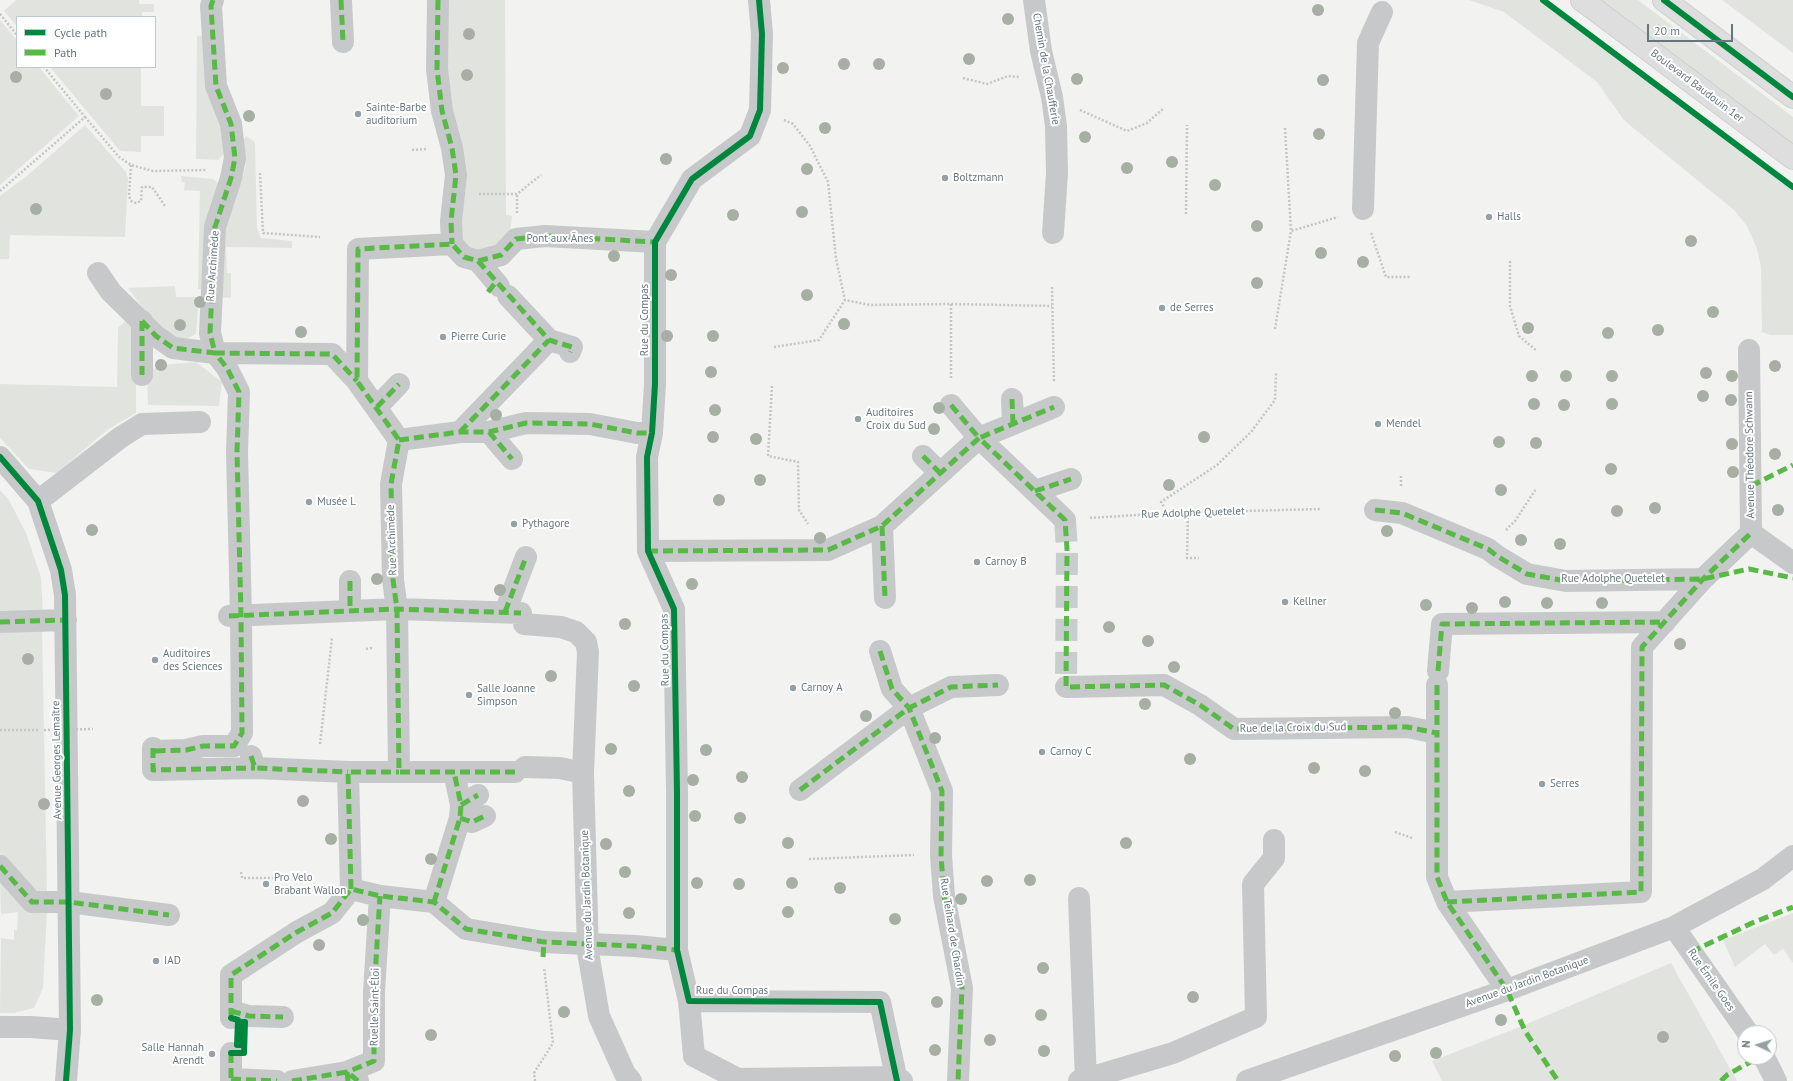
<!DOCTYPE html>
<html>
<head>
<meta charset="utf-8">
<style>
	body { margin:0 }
	#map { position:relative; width:1793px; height:1081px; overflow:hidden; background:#f2f2f1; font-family:"PT Sans",sans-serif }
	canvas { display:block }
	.legend { position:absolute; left:16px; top:16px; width:140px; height:52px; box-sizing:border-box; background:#fff; border:1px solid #c1c8cb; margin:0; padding:5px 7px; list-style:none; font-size:12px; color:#65767e }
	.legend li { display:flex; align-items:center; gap:8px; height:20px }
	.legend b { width:20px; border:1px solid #c1c8cb }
	.north { position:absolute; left:1737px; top:1025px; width:40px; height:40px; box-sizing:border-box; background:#fff; border:1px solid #c1c8cb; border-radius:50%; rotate:274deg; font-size:11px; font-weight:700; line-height:16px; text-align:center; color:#65767e }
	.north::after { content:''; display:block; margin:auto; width:14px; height:18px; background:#96a1a6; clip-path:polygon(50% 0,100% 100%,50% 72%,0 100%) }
	.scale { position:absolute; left:1647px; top:24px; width:86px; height:18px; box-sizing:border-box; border:2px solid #65767e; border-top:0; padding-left:5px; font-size:12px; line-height:14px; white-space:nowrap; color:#65767e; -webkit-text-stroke:3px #fff; paint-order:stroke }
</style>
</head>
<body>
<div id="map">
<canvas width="1793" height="1081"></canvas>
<ul class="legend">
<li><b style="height:5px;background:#00873e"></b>Cycle path</li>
<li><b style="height:5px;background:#58b947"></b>Path</li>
</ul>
<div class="north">N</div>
<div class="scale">20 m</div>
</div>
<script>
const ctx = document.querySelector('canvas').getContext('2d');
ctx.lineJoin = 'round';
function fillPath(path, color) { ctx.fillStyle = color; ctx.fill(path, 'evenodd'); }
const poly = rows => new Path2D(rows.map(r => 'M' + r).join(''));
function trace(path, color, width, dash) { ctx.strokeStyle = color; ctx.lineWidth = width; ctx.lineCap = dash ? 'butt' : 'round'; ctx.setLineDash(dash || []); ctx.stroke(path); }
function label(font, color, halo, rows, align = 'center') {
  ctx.font = font + ' "PT Sans",sans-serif'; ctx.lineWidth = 4; ctx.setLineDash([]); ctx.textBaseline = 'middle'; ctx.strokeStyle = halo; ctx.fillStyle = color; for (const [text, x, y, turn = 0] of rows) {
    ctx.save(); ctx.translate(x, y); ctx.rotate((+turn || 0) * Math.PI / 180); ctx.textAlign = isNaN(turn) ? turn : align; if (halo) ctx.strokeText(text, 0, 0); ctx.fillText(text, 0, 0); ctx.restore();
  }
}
const green = poly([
	[16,0,139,0,139,4,154,4,154,12,142,12,142,17,17,17,17,26,4,11],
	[445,0,505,0,506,215,512,216,510,233,496,251,467,250,457,233,446,76],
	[1469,0,1539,0,1793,191,1793,335,1771,335,1762,332,1761,267,1757,249,1747,226,1734,210,1632,127,1623,119,1597,82,1504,12],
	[1595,0,1638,0,1793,117,1793,147],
	[1722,0,1793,0,1793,53],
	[0,20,17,40,17,67,39,67,79,116,0,185],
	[207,35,226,151,218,160,196,159,197,36],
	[50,67,141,67,141,106,164,106,164,136,141,136,141,152,120,151],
	[85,125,126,172,128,179,125,237,10,235,9,259,0,259,0,196,28,175],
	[246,136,255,142,257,228,261,238,292,241,292,248,226,247,227,273,231,273,231,298,218,297,223,227,246,166,241,144],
	[181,176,213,179,220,185,202,289,198,289,200,191,184,190,185,182,182,182],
	[175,286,176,297,199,297,196,334,185,340,166,339,128,288],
	[127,319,136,327,136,413,107,430,57,473,29,469,0,438,0,384,117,387,118,328],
	[196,362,222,382,219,406,148,405,147,372,161,365],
	[0,490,9,500,26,533,41,578,43,614,0,613],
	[42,626,47,894,40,894,0,854,0,627],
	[0,876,47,911,43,988,34,1008,14,1013,0,1013,1,938,14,940,14,930,17,930,18,912,1,914],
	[1793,913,1793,963,1783,949,1774,955,1765,944,1735,967,1723,940],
	[1671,963,1737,1081,1442,1081,1432,1061,1522,1026]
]);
const minorTunnel = poly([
	[1065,520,1067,549,1066,687]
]);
const path = poly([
	[0,14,17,35],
	[963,78,987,84,1008,76,1020,77],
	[1080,110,1127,131,1147,123,1164,108],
	[85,117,119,157,131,165,153,171,206,170],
	[784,120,793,124,810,146,828,182,836,259,845,300,870,305,951,304,1052,306],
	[1285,128,1291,231],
	[412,150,426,149],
	[131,165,129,196,131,201,136,203,141,201,142,187,152,187,165,206],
	[260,173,263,233,320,237],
	[0,191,85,117,44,67],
	[479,194,517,194,541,175],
	[517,213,517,194],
	[1186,214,1187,125],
	[1371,233,1386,277,1411,277],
	[1510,261,1510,306,1519,336,1537,351],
	[1052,287,1054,381],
	[951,304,951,379],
	[1275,329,1291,231,1338,217],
	[774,347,819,340,845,300],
	[772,386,768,456,798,462,799,510,808,524],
	[1401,476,1401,487],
	[1168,513,1161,502,1217,465,1251,432,1275,400,1276,373],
	[1188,513,1187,558,1199,558],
	[1090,518,1168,513,1321,509],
	[1506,530,1515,521,1536,489],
	[366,649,372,648],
	[0,730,40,730],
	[320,744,332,638],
	[1395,832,1412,838],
	[809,859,914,855],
	[241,872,242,878,291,878],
	[535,1081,534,1073,553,1043,544,967]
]);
const minor = poly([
	[213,0,211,6,216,86,231,124,235,158,231,178,215,227,210,333,215,353,332,354,357,381],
	[341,0,343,42],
	[438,0,437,69,442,111,452,148,456,175,451,221,452,244],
	[759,0,762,34,760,110,750,136,692,179,655,242,655,384,652,433,647,457,648,551,674,609,677,792,677,950,689,1001,880,1002,897,1081],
	[1034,0,1041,51,1052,97,1056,126,1057,173,1053,233],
	[1363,209,1368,43,1382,12],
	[478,261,499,286],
	[98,273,111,292,156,336,173,348,215,353,227,368,239,392,237,452,241,616,242,733,234,746,203,746,186,750,153,751],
	[508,296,549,340,572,347,570,352],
	[142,321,142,375],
	[1749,350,1751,533,1793,563],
	[1012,399,1013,424],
	[951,405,979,438,1054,407],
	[377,407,399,384],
	[460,432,549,340],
	[489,432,512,459],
	[399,440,460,432,489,432,526,423,590,424,637,433,652,433],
	[923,456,940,473],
	[0,457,38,501,61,570,65,595,70,1030,66,1081],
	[1035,491,1071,479],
	[38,501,121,437,142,424,200,422],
	[1375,510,1402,513,1488,549,1497,556,1527,574,1566,581,1703,579],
	[882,526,885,598],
	[648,551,828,550,882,526,979,438,1065,520],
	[350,581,350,611],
	[505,612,526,557],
	[229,616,397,609,521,613],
	[0,622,66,620],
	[524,624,561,627,576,632,586,642,588,652,583,773,588,952,599,1016,625,1074,631,1081],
	[880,651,892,689,909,708,942,791,941,855,944,896,962,988,958,1081],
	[1438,671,1442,624,1665,622],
	[1437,685,1437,733],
	[1066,687,1164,685,1200,705,1234,729,1407,727,1437,733,1437,877,1447,902,1507,990],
	[153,748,153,770,255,768],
	[251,756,255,768,348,772],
	[525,767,560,768,583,773],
	[515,772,399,772,397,609,393,580,391,484,399,440,357,381,358,249,452,244,464,257,478,261,501,255,516,239,545,236,655,242],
	[800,790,909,708,951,687,998,685],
	[461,805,478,795],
	[460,818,472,822,485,816],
	[0,866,32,902,69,902,169,915],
	[351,889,348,772,399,772],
	[1079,898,1086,1081],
	[434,902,460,818,461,805,454,772],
	[1447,902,1641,892,1642,647,1703,579,1751,533],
	[1674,927,1748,1033],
	[635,946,677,950],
	[689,1001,694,1056,738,1079,896,1077,902,1081],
	[231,1011,249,1016,283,1017],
	[231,1018,231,975,297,932,332,913,351,889,380,896,434,902,466,929,544,942,565,943],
	[0,1027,31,1027,70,1030],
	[231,1053,231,1081],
	[1764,1057,1776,1081],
	[231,1079,277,1081],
	[292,1081,347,1072,358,1081],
	[348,1081,347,1072,374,1061,374,992,380,896],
	[1079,1081,1173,1053,1256,1017,1253,884,1274,858,1274,840],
	[1247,1081,1507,990,1674,927,1763,879,1793,856]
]);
const major = poly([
	[1582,0,1793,158],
	[1664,0,1793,97]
]);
const pathBridge = poly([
	[44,730,93,729]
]);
const minorBridge = poly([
	[565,943,635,946]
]);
const quiet = poly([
	[213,0,211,6,216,86,231,124,235,158,231,178,215,227,210,333,215,353,332,354,357,381],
	[341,0,343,42],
	[438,0,437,69,442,111,452,148,456,175,451,221,452,244],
	[478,261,549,340,572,347,570,352],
	[488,292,496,282],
	[142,321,156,336,173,348,215,353,227,368,239,392,237,452,241,616,242,733,234,746,203,746,186,750,153,751],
	[142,321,142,375],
	[1012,399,1013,424],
	[951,405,979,438,1054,407],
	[377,407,399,384],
	[460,432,549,340],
	[489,432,512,459],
	[399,440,460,432,489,432,526,423,590,424,637,433,652,433],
	[923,456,940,473],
	[1751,486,1793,465],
	[1035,491,1071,479],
	[1375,510,1402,513,1488,549,1497,556,1527,574,1566,581,1703,579,1749,569,1793,578],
	[882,526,885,598],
	[648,551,828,550,882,526,979,438,1065,520,1067,549,1066,687,1164,685,1200,705,1234,729,1407,727,1437,733,1437,877,1447,902,1507,990,1525,1031,1558,1081],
	[350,581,350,611],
	[505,612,526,557],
	[229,616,397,609,521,613],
	[0,622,66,620],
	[880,651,892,689,909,708,942,791,941,855,944,896,962,988,958,1081],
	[1438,671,1442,624,1665,622],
	[1437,685,1437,733],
	[153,748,153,770,255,768],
	[251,756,255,768,348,772],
	[515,772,399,772,397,609,393,580,391,484,399,440,357,381,358,249,452,244,464,257,478,261,501,255,516,239,545,236,655,242],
	[800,790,909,708,951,687,998,685],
	[461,805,478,795],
	[460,818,472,822,485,816],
	[0,866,32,902,69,902,169,915],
	[351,889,348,772,399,772],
	[434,902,460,818,461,805,454,772],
	[1447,902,1641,892,1642,647,1703,579,1751,533],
	[1691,952,1752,923,1793,907],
	[543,957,544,942],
	[231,1011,249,1016,283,1017],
	[231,1018,231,975,297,932,332,913,351,889,380,896,434,902,466,929,544,942,635,946,677,950],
	[231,1053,231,1081],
	[231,1079,277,1081],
	[292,1081,347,1072,358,1081],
	[348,1081,347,1072,374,1061,374,992,380,896],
	[1721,1081,1727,1075,1759,1057]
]);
const cycleway = poly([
	[759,0,762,34,760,110,750,136,692,179,655,242,655,384,652,433,647,457,648,551,674,609,677,792,677,950,689,1001,880,1002,897,1081],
	[1543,0,1793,187],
	[1664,0,1793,97],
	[0,457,38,501,61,570,65,595,70,1030,66,1081],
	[231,1053,244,1053,245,1022,242,1022,241,1045,237,1045,238,1020,231,1018]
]);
const trees = [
	[1318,10],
	[1008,19],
	[469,34],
	[969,59],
	[844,64],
	[879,64],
	[783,68],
	[467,75],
	[16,77],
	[1077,79],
	[1323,80],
	[106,94],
	[249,116],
	[825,128],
	[1319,134],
	[1085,137],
	[666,159],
	[1172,162],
	[1127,168],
	[807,169],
	[1215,185],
	[36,209],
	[802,212],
	[733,215],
	[1257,226],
	[1691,241],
	[1321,253],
	[614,256],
	[1363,262],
	[671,275],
	[1257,283],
	[807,295],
	[200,302],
	[1713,312],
	[844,324],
	[180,325],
	[1528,328],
	[1658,330],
	[301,332],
	[1608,333],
	[667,336],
	[713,336],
	[161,365],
	[1775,366],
	[711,372],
	[1706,373],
	[1532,376],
	[1566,376],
	[1612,376],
	[1732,376],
	[1703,396],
	[1731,400],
	[1534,404],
	[1612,404],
	[1564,405],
	[939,408],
	[715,410],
	[496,415],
	[934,429],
	[713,437],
	[1204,437],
	[756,439],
	[1499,442],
	[1536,443],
	[1732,444],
	[1775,454],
	[1611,469],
	[1733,472],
	[760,480],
	[1169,485],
	[1501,490],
	[719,500],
	[1655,508],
	[1778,510],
	[1617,511],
	[92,530],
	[1387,531],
	[820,538],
	[1521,540],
	[1560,544],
	[377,579],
	[692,584],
	[500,590],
	[1505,602],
	[1547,603],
	[1602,603],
	[1426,605],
	[1472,608],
	[625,624],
	[1109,627],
	[1148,641],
	[1680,644],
	[28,659],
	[1174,667],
	[551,676],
	[634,686],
	[1145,704],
	[1395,713],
	[866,716],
	[935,738],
	[611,749],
	[706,750],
	[1190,759],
	[1314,768],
	[1365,771],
	[742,777],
	[693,780],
	[629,791],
	[303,801],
	[44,804],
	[695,816],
	[740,818],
	[331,839],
	[788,843],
	[1126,843],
	[606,844],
	[431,859],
	[625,872],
	[1030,880],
	[987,881],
	[697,883],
	[792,883],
	[739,884],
	[840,888],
	[961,899],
	[788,912],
	[629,913],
	[895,919],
	[363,920],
	[319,945],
	[1043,968],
	[1193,997],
	[97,1000],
	[937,1002],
	[564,1012],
	[1041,1015],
	[1501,1020],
	[431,1035],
	[1663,1037],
	[990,1040],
	[935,1050],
	[1044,1051],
	[1436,1053],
	[1395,1056]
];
const markers = [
	[358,114,4,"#96a1a6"],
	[945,178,4,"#96a1a6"],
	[1489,217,4,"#96a1a6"],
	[1162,308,4,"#96a1a6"],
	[443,337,4,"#96a1a6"],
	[858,419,4,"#96a1a6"],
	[1378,424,4,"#96a1a6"],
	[309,502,4,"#96a1a6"],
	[514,524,4,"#96a1a6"],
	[977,562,4,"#96a1a6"],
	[1285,602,4,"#96a1a6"],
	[155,660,4,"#96a1a6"],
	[793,688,4,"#96a1a6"],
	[469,695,4,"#96a1a6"],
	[1042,752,4,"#96a1a6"],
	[1542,784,4,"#96a1a6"],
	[266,884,4,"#96a1a6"],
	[156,961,4,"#96a1a6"],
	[212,1054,4,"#96a1a6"]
];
const streetNames = [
	["Chemin de la Chaufferie",1046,69,80],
	["Boulevard Baudouin 1er",1697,86,37],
	["Pont aux Ânes",560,239],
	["Rue Archimède",213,266,-86],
	["Rue du Compas",645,320,-90],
	["Avenue Théodore Schwann",1750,455,-91],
	["Rue Adolphe Quetelet",1193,513,-2],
	["Rue Archimède",392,540,-92],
	["Rue Adolphe Quetelet",1613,579],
	["Rue du Compas",665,650,-91],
	["Rue de la Croix du Sud",1293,728,-1],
	["Avenue Georges Lemaître",57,760,-91],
	["Avenue du Jardin Botanique",587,895,-92],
	["Rue Teihard de Chardin",952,932,81],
	["Rue Émile Goes",1711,980,55],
	["Avenue du Jardin Botanique",1527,982,-20],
	["Rue du Compas",732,991],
	["Ruelle Saint-Éloi",375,1007,-89]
];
const poiNames = [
	["Sainte-Barbe",366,108],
	["auditorium",366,121],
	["Boltzmann",953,178],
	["Halls",1497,217],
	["de Serres",1170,308],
	["Pierre Curie",451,337],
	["Auditoires",866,413],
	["Croix du Sud",866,426],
	["Mendel",1386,424],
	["Musée L",317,502],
	["Pythagore",522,524],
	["Carnoy B",985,562],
	["Kellner",1293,602],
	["Auditoires",163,654],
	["des Sciences",163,667],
	["Carnoy A",801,688],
	["Salle Joanne",477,689],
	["Simpson",477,702],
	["Carnoy C",1050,752],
	["Serres",1550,784],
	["Pro Velo",274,878],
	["Brabant Wallon",274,891],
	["IAD",164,961],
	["Salle Hannah",204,1048,"right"],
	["Arendt",204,1061,"right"]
];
fillPath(green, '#e1e4de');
trace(minorTunnel, '#c8cdce', 22, [22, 11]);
trace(major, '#cecfcf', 24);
trace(path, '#c4c5c6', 2.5, [2, 2]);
trace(minor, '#c7c8c9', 22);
trace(major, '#dddedd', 22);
trace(pathBridge, '#c4c5c6', 2.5, [2, 2]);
trace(minorBridge, '#c7c8c9', 22);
trace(quiet, '#58b947', 5, [10, 5]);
trace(cycleway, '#00873e', 6);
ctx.fillStyle = '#a7aea3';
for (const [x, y] of trees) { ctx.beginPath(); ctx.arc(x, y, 6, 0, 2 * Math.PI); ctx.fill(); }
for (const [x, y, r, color] of markers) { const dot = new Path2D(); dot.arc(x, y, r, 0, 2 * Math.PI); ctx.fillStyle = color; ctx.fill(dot); trace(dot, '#fff', 1.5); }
label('11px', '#65767e', '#fff', streetNames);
label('11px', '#65767e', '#fff', poiNames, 'left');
</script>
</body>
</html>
